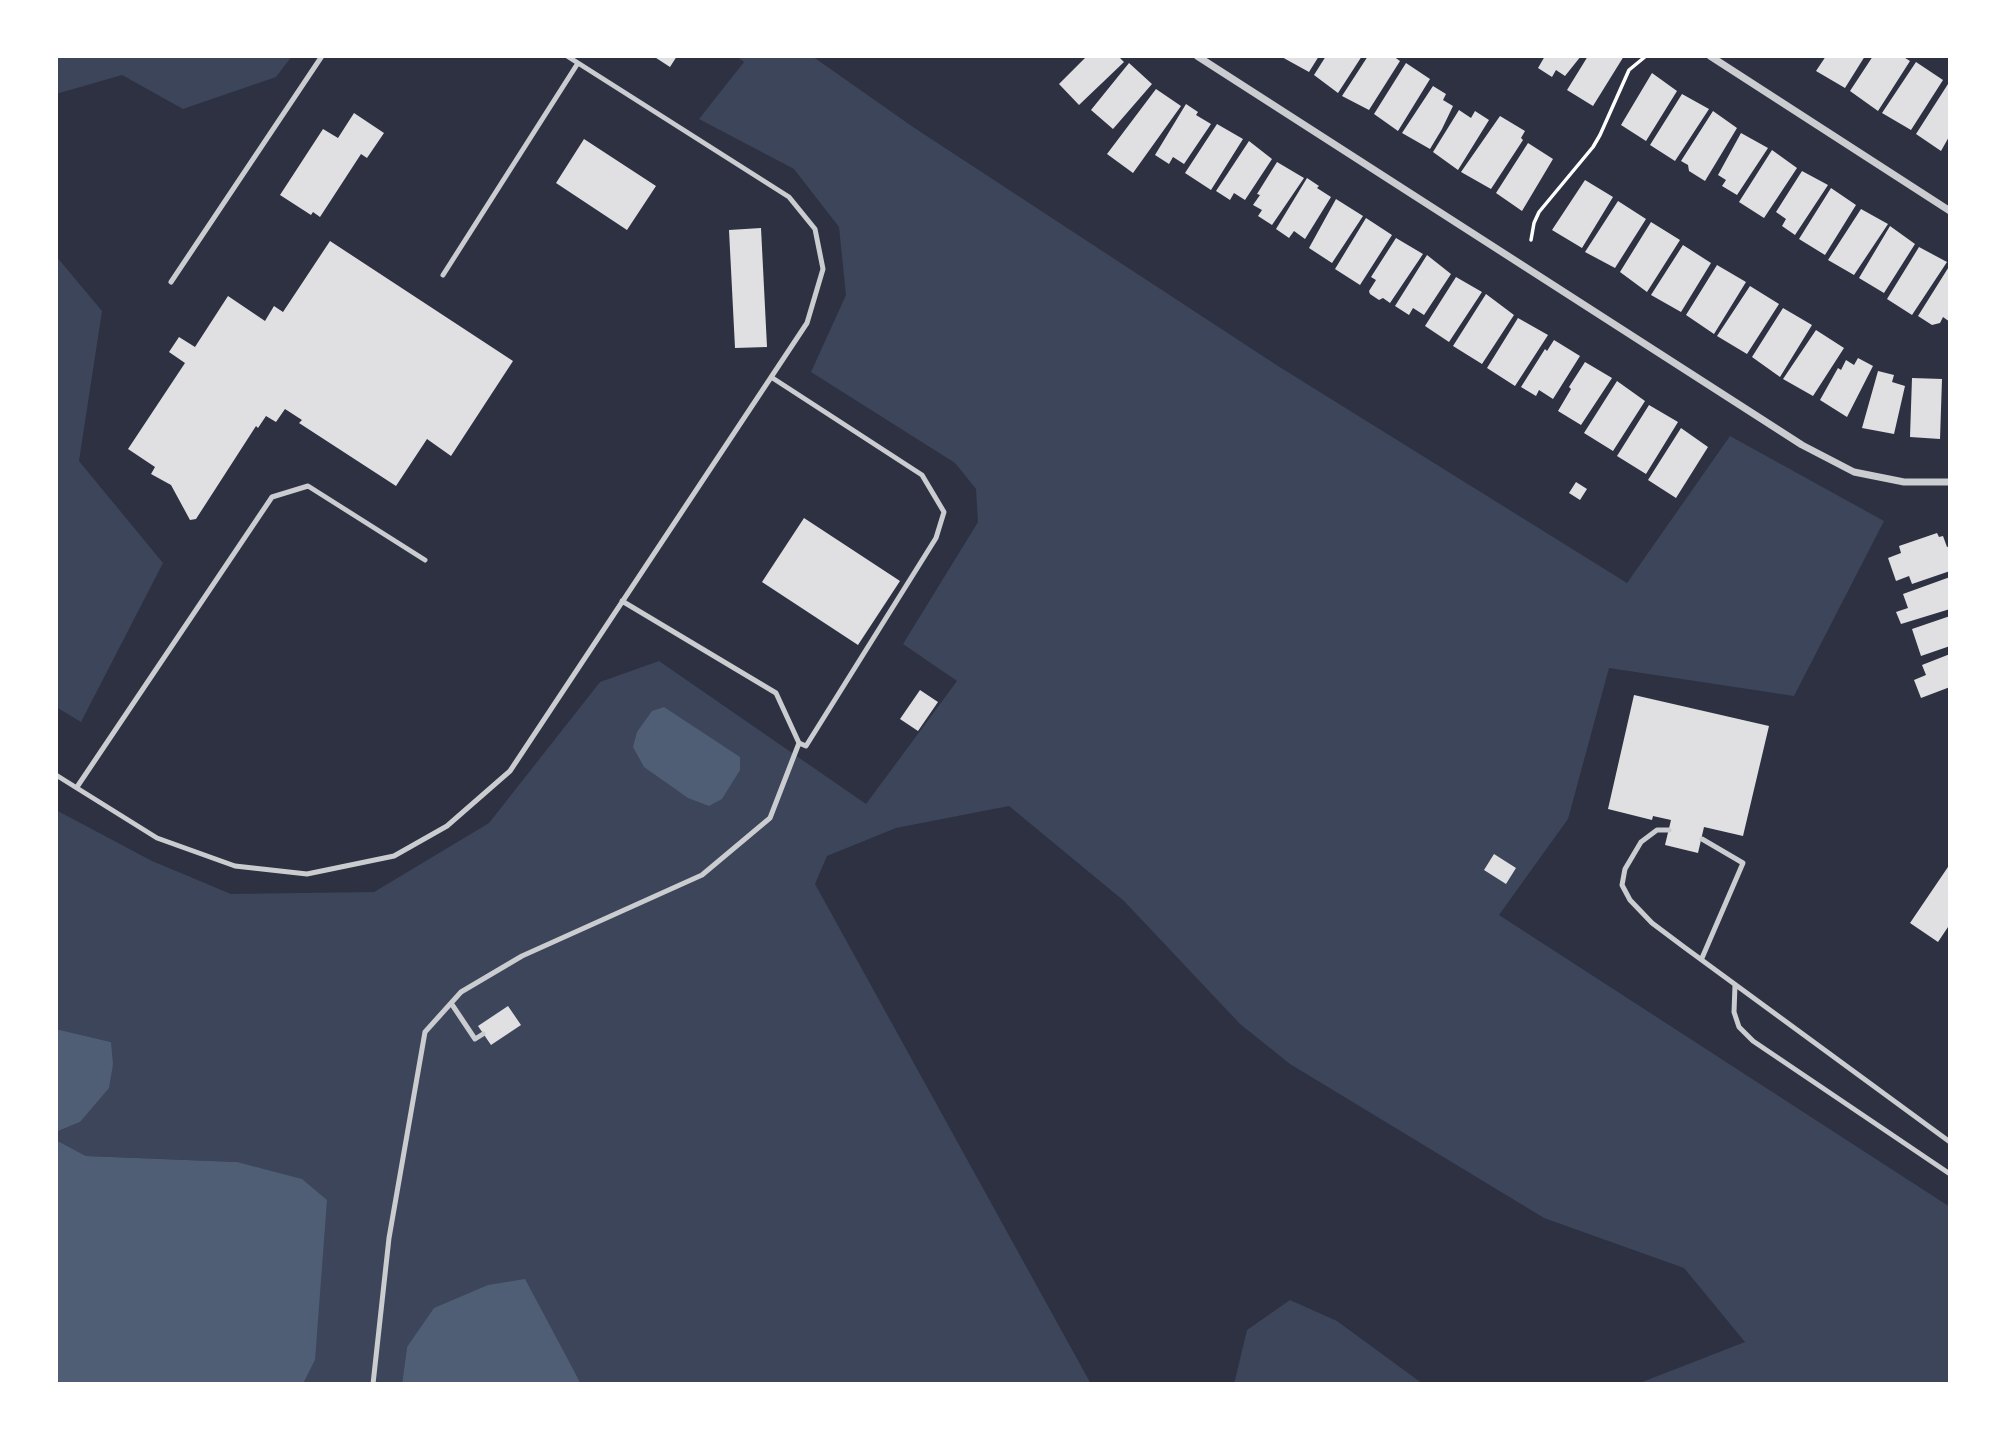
<!DOCTYPE html>
<html>
<head>
<meta charset="utf-8">
<style>
	body { margin:0 }
	#map { position:relative; width:2006px; height:1440px; overflow:hidden; background:#2d3142; font-family:Raleway,sans-serif }
	canvas { display:block }
	.frame { position:absolute; inset:0; border:58px solid #fff; pointer-events:none }
</style>
</head>
<body>
<div id="map">
<canvas width="2006" height="1440"></canvas>
<div class="frame"></div>
</div>
<script>
const ctx = document.querySelector('canvas').getContext('2d');
ctx.lineJoin = 'round';
function fillPath(path, color) { ctx.fillStyle = color; ctx.fill(path, 'evenodd'); }
const poly = rows => new Path2D(rows.map(r => 'M' + r).join(''));
function trace(path, color, width, dash) { ctx.strokeStyle = color; ctx.lineWidth = width; ctx.lineCap = dash ? 'butt' : 'round'; ctx.setLineDash(dash || []); ctx.stroke(path); }
const green = poly([
	[56,56,292,56,276,77,183,109,122,75,56,94],
	[736,56,812,56,913,127,1278,366,1627,583,1730,436,1884,521,1794,696,1609,668,1568,819,1499,915,1950,1207,1950,1384,1637,1384,1745,1342,1684,1268,1544,1218,1290,1064,1240,1024,1124,901,1009,806,896,828,827,856,815,884,1091,1384,581,1384,524,1280,407,1347,402,1384,303,1384,315,1360,237,1162,86,1156,56,1140,56,1132,80,1122,111,1042,56,1029,56,810,152,861,231,894,374,892,489,823,600,682,659,661,866,804,957,681,903,644,978,522,976,489,955,463,811,372,846,295,839,227,794,169,699,119,744,62],
	[56,256,102,311,79,461,163,563,81,722,56,707],
	[1290,1300,1337,1321,1423,1384,1234,1384,1247,1330]
]);
const water = poly([
	[664,707,740,757,740,770,722,799,709,806,688,798,644,767,633,747,637,732,652,711],
	[56,1029,111,1042,113,1064,109,1088,80,1122,56,1132],
	[56,1140,86,1156,237,1162,302,1179,327,1200,315,1360,303,1384,56,1384],
	[525,1279,581,1384,402,1384,407,1347,434,1308,488,1285]
]);
const building = poly([
	[653,56,677,56,670,67],
	[1087,56,1118,56,1124,62,1079,105,1059,84],
	[1280,56,1319,56,1309,72],
	[1326,56,1362,56,1338,93,1314,75],
	[1368,56,1393,56,1400,61,1369,110,1342,96],
	[1545,56,1581,56,1565,76,1556,70,1552,77,1538,68],
	[1588,56,1624,56,1593,106,1567,90],
	[1826,56,1865,56,1845,88,1816,71],
	[1873,56,1902,56,1910,61,1878,111,1850,91],
	[1916,62,1943,80,1911,130,1882,113],
	[1129,63,1152,84,1113,129,1091,110],
	[1406,63,1430,79,1398,131,1374,114],
	[1652,73,1677,91,1646,141,1621,125],
	[1948,84,1950,85,1950,135,1941,151,1916,134],
	[1433,86,1446,94,1443,100,1453,106,1442,129,1430,149,1402,133],
	[1156,89,1181,106,1133,173,1107,154],
	[1682,94,1709,109,1675,161,1650,145],
	[1186,104,1198,112,1196,115,1211,124,1184,164,1173,157,1169,164,1155,155],
	[1459,110,1471,118,1475,111,1489,120,1458,170,1433,152],
	[1713,111,1737,128,1705,181,1689,171,1688,165,1681,161],
	[354,113,384,133,367,158,361,154,320,217,313,212,311,215,280,195,323,129,338,138],
	[1500,116,1525,131,1521,138,1523,140,1491,189,1461,172],
	[1217,124,1243,139,1211,190,1185,173],
	[1741,133,1768,148,1737,195,1722,186,1726,180,1718,175],
	[584,139,656,186,627,230,556,183],
	[1249,141,1272,159,1245,200,1234,193,1230,200,1216,191],
	[1528,143,1553,159,1522,211,1496,193],
	[1772,150,1797,168,1764,218,1739,202],
	[1277,162,1304,178,1272,225,1258,216,1262,210,1253,205,1260,195,1257,194],
	[1802,171,1828,185,1795,235,1782,226,1786,219,1776,212],
	[1307,178,1319,186,1317,188,1331,197,1305,239,1294,231,1289,238,1276,229],
	[1585,180,1613,197,1582,248,1552,230],
	[1831,188,1856,205,1825,255,1799,239],
	[1336,199,1363,216,1332,263,1309,248],
	[1618,201,1646,219,1615,268,1585,252],
	[1861,209,1888,224,1854,275,1828,260],
	[1366,218,1392,235,1360,285,1335,269],
	[1651,222,1680,240,1647,292,1620,272],
	[1890,226,1915,244,1884,293,1859,278],
	[761,228,767,347,735,348,729,230],
	[1396,238,1423,254,1390,303,1383,298,1379,300,1370,294,1369,291,1376,280,1371,277],
	[330,241,513,361,451,456,427,439,396,486,299,423,302,420,285,409,276,422,266,416,258,428,256,426,196,519,190,520,171,485,151,474,155,467,128,449,185,363,169,352,179,337,195,347,228,296,265,321,274,306,283,312],
	[1683,245,1711,263,1681,312,1651,295],
	[1919,247,1947,262,1912,315,1887,299],
	[1427,255,1451,274,1424,315,1413,308,1409,315,1395,306],
	[1717,265,1746,282,1714,334,1686,315],
	[1950,265,1950,322,1943,317,1940,323,1932,325,1918,316],
	[1456,277,1482,292,1449,342,1425,326],
	[1750,286,1779,304,1747,354,1717,336],
	[1486,294,1514,315,1482,364,1453,346],
	[1783,308,1812,325,1780,377,1752,357],
	[1518,318,1548,335,1515,386,1487,368],
	[1816,330,1844,348,1813,396,1783,379],
	[1554,340,1580,356,1553,399,1539,390,1536,396,1521,387,1545,349,1547,351],
	[1858,358,1873,366,1847,417,1820,400,1838,368,1841,370,1846,360,1854,365],
	[1585,362,1612,378,1581,425,1558,411,1571,389,1569,387],
	[1878,371,1894,375,1892,382,1905,386,1894,434,1862,428],
	[1912,378,1942,379,1940,439,1910,437],
	[1617,381,1645,401,1613,451,1584,433],
	[1649,405,1678,422,1646,474,1617,456],
	[1681,428,1708,447,1676,498,1648,480],
	[1576,482,1587,489,1580,500,1569,493],
	[804,518,900,581,858,645,762,582],
	[1937,533,1939,537,1943,536,1947,547,1950,546,1950,571,1912,584,1909,576,1896,581,1888,558,1901,553,1899,546],
	[1950,577,1950,609,1901,624,1896,612,1908,608,1903,594],
	[1950,616,1950,646,1921,656,1912,629],
	[1950,654,1950,687,1921,698,1914,680,1926,675,1922,665],
	[920,690,938,702,918,731,900,719],
	[1634,695,1769,726,1743,836,1704,827,1698,853,1665,845,1671,820,1653,816,1652,820,1608,809],
	[1494,854,1516,868,1506,884,1484,870],
	[1950,864,1950,924,1938,942,1910,923],
	[508,1006,521,1025,491,1045,478,1026]
]);
const path = poly([
	[1531,240,1534,223,1539,212,1593,147,1600,135,1629,70,1646,56]
]);
const service = poly([
	[443,275,578,63],
	[171,282,322,56],
	[771,377,922,475,944,512,936,538,806,746,799,743],
	[56,775,157,838,235,866,307,874,394,856,447,826,510,771,807,323,823,269,815,229,789,197,567,56],
	[77,787,272,497,308,486,425,560],
	[1669,830,1657,830,1641,842,1625,869,1622,885,1630,900,1652,923,1684,947,1950,1142],
	[1702,958,1743,863,1702,839],
	[1735,985,1734,1012,1739,1027,1753,1041,1950,1174],
	[451,1003,475,1039,483,1034],
	[373,1384,389,1238,425,1032,461,992,522,956,702,875,770,818,799,743,776,693,622,601]
]);
const minor = poly([
	[1197,56,1802,445,1854,472,1904,482,1950,482],
	[1710,56,1950,211]
]);
fillPath(green, '#3c4559');
fillPath(water, '#4f5d75');
fillPath(building, '#e0e0e3');
trace(path, '#fff', 3.5);
trace(service, '#caccd0', 5);
trace(minor, '#caccd0', 7);
</script>
</body>
</html>
